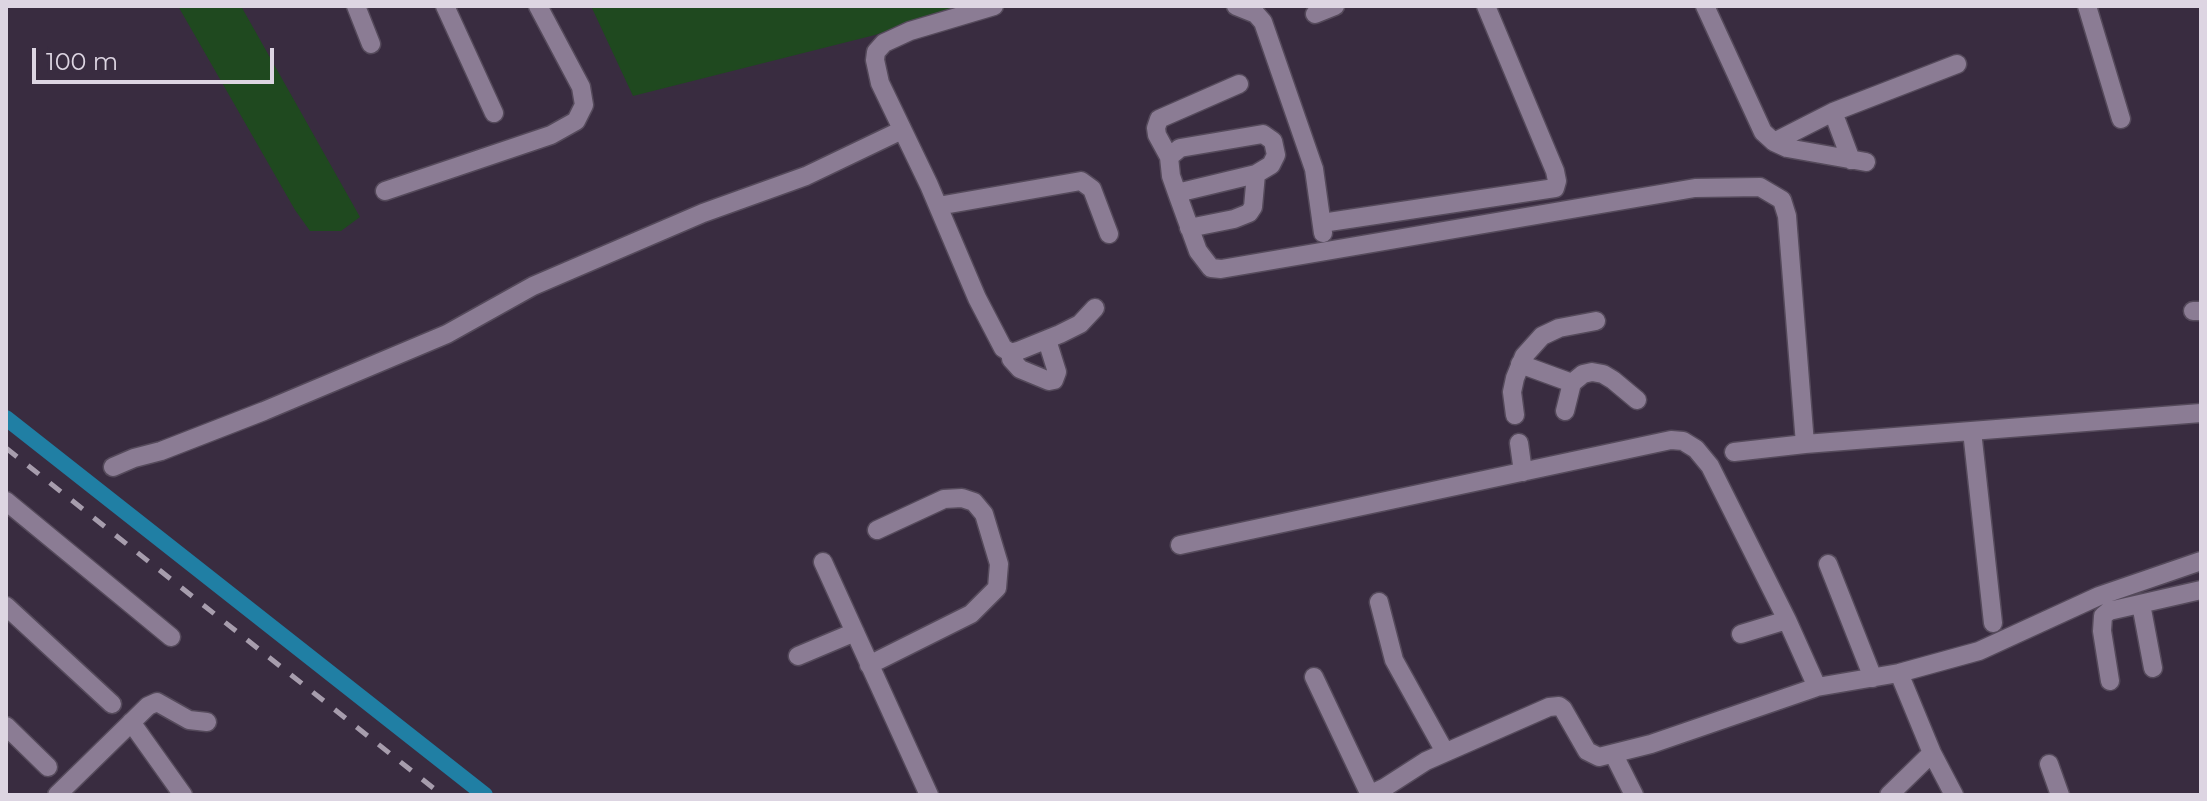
<!DOCTYPE html>
<html>
<head>
<meta charset="utf-8">
<style>
	body { margin:0 }
	#map { position:relative; width:2207px; height:801px; overflow:hidden; background:#392c40; font-family:Montserrat,sans-serif }
	canvas { display:block }
	.frame { position:absolute; inset:0; border:8px solid #ddd5e2; pointer-events:none }
	.scale { position:absolute; left:32px; top:48px; width:242px; height:36px; box-sizing:border-box; border:4px solid #ddd5e2; border-top:0; padding-left:10px; font-size:24px; line-height:28px; white-space:nowrap; color:#ddd5e2; -webkit-text-stroke:6px #392c40; paint-order:stroke }
</style>
</head>
<body>
<div id="map">
<canvas width="2207" height="801"></canvas>
<div class="frame"></div>
<div class="scale">100 m</div>
</div>
<script>
const ctx = document.querySelector('canvas').getContext('2d');
ctx.lineJoin = 'round';
function fillPath(path, color) { ctx.fillStyle = color; ctx.fill(path, 'evenodd'); }
const poly = rows => new Path2D(rows.map(r => 'M' + r).join(''));
function trace(path, color, width, dash) { ctx.strokeStyle = color; ctx.lineWidth = width; ctx.lineCap = dash ? 'butt' : 'round'; ctx.setLineDash(dash || []); ctx.stroke(path); }
const green = poly([
	[178,6,241,6,360,217,341,231,310,231,295,210],
	[591,6,960,6,875,35,633,96]
]);
const canal = poly([
	[6,418,485,795]
]);
const minor = poly([
	[356,6,371,44],
	[445,6,494,113],
	[994,6,910,31,884,43,876,52,875,60,880,83,929,185,977,298,1003,348,1011,353,1018,351,1060,334,1080,324,1095,308],
	[1236,6,1256,14,1263,22,1314,169,1323,233],
	[1705,6,1763,132,1774,142,1833,112,1957,64],
	[2087,6,2121,119],
	[1315,14,1335,6],
	[1833,112,1851,160],
	[1774,142,1787,148,1866,162],
	[1169,157,1157,135,1156,128,1159,119,1239,84],
	[385,191,551,135,576,121,584,105,581,87,538,6],
	[1177,193,1256,174],
	[938,206,1081,181,1092,189,1109,234],
	[1322,223,1555,188,1557,181,1555,171,1486,6],
	[1189,228,1234,219,1249,213,1253,207,1256,174,1271,165,1276,155,1273,141,1263,134,1180,148,1169,157,1171,176,1177,193,1198,251,1211,268,1221,269,1695,188,1760,187,1782,200,1787,216,1805,444],
	[2193,311,2201,311],
	[1011,353,1011,359,1020,369,1049,381,1054,380,1057,372,1047,340],
	[1520,364,1572,383],
	[1565,411,1572,383,1583,374,1592,372,1603,374,1613,380,1637,400],
	[1515,415,1512,392,1515,378,1524,356,1542,336,1559,328,1596,321],
	[1972,431,1993,623],
	[1519,443,1523,472],
	[1734,452,1805,444,2201,413],
	[113,467,134,458,161,451,264,411,447,334,533,286,703,213,806,176,902,130],
	[6,501,171,637],
	[1180,545,1671,440,1683,441,1696,449,1710,466,1787,620,1817,687,1899,673,1979,651,2099,596,2201,561],
	[823,562,929,795],
	[1828,564,1873,678],
	[1379,602,1394,660,1445,752],
	[2141,604,2153,668],
	[6,606,112,704],
	[1741,634,1787,620],
	[798,656,855,632],
	[869,665,971,614,997,588,999,564,984,514,974,502,962,498,944,499,877,530],
	[1899,673,1932,753,1954,795],
	[1314,677,1370,795],
	[2110,681,2102,631,2103,616,2109,611,2201,590],
	[131,722,183,795],
	[6,726,48,767],
	[1614,755,1634,795],
	[2049,764,2060,795],
	[57,795,148,706,157,702,189,720,207,722],
	[1369,795,1384,788,1426,761,1549,707,1559,706,1563,709,1587,751,1599,757,1651,744,1817,687],
	[1889,795,1932,753]
]);
const rail = poly([
	[6,448,442,795]
]);
fillPath(green, '#1f491f');
trace(canal, '#207fa4', 16);
trace(minor, '#554a5b', 21);
trace(minor, '#8b7c94', 18);
trace(rail, '#a79dad', 5, [14, 14]);
</script>
</body>
</html>
